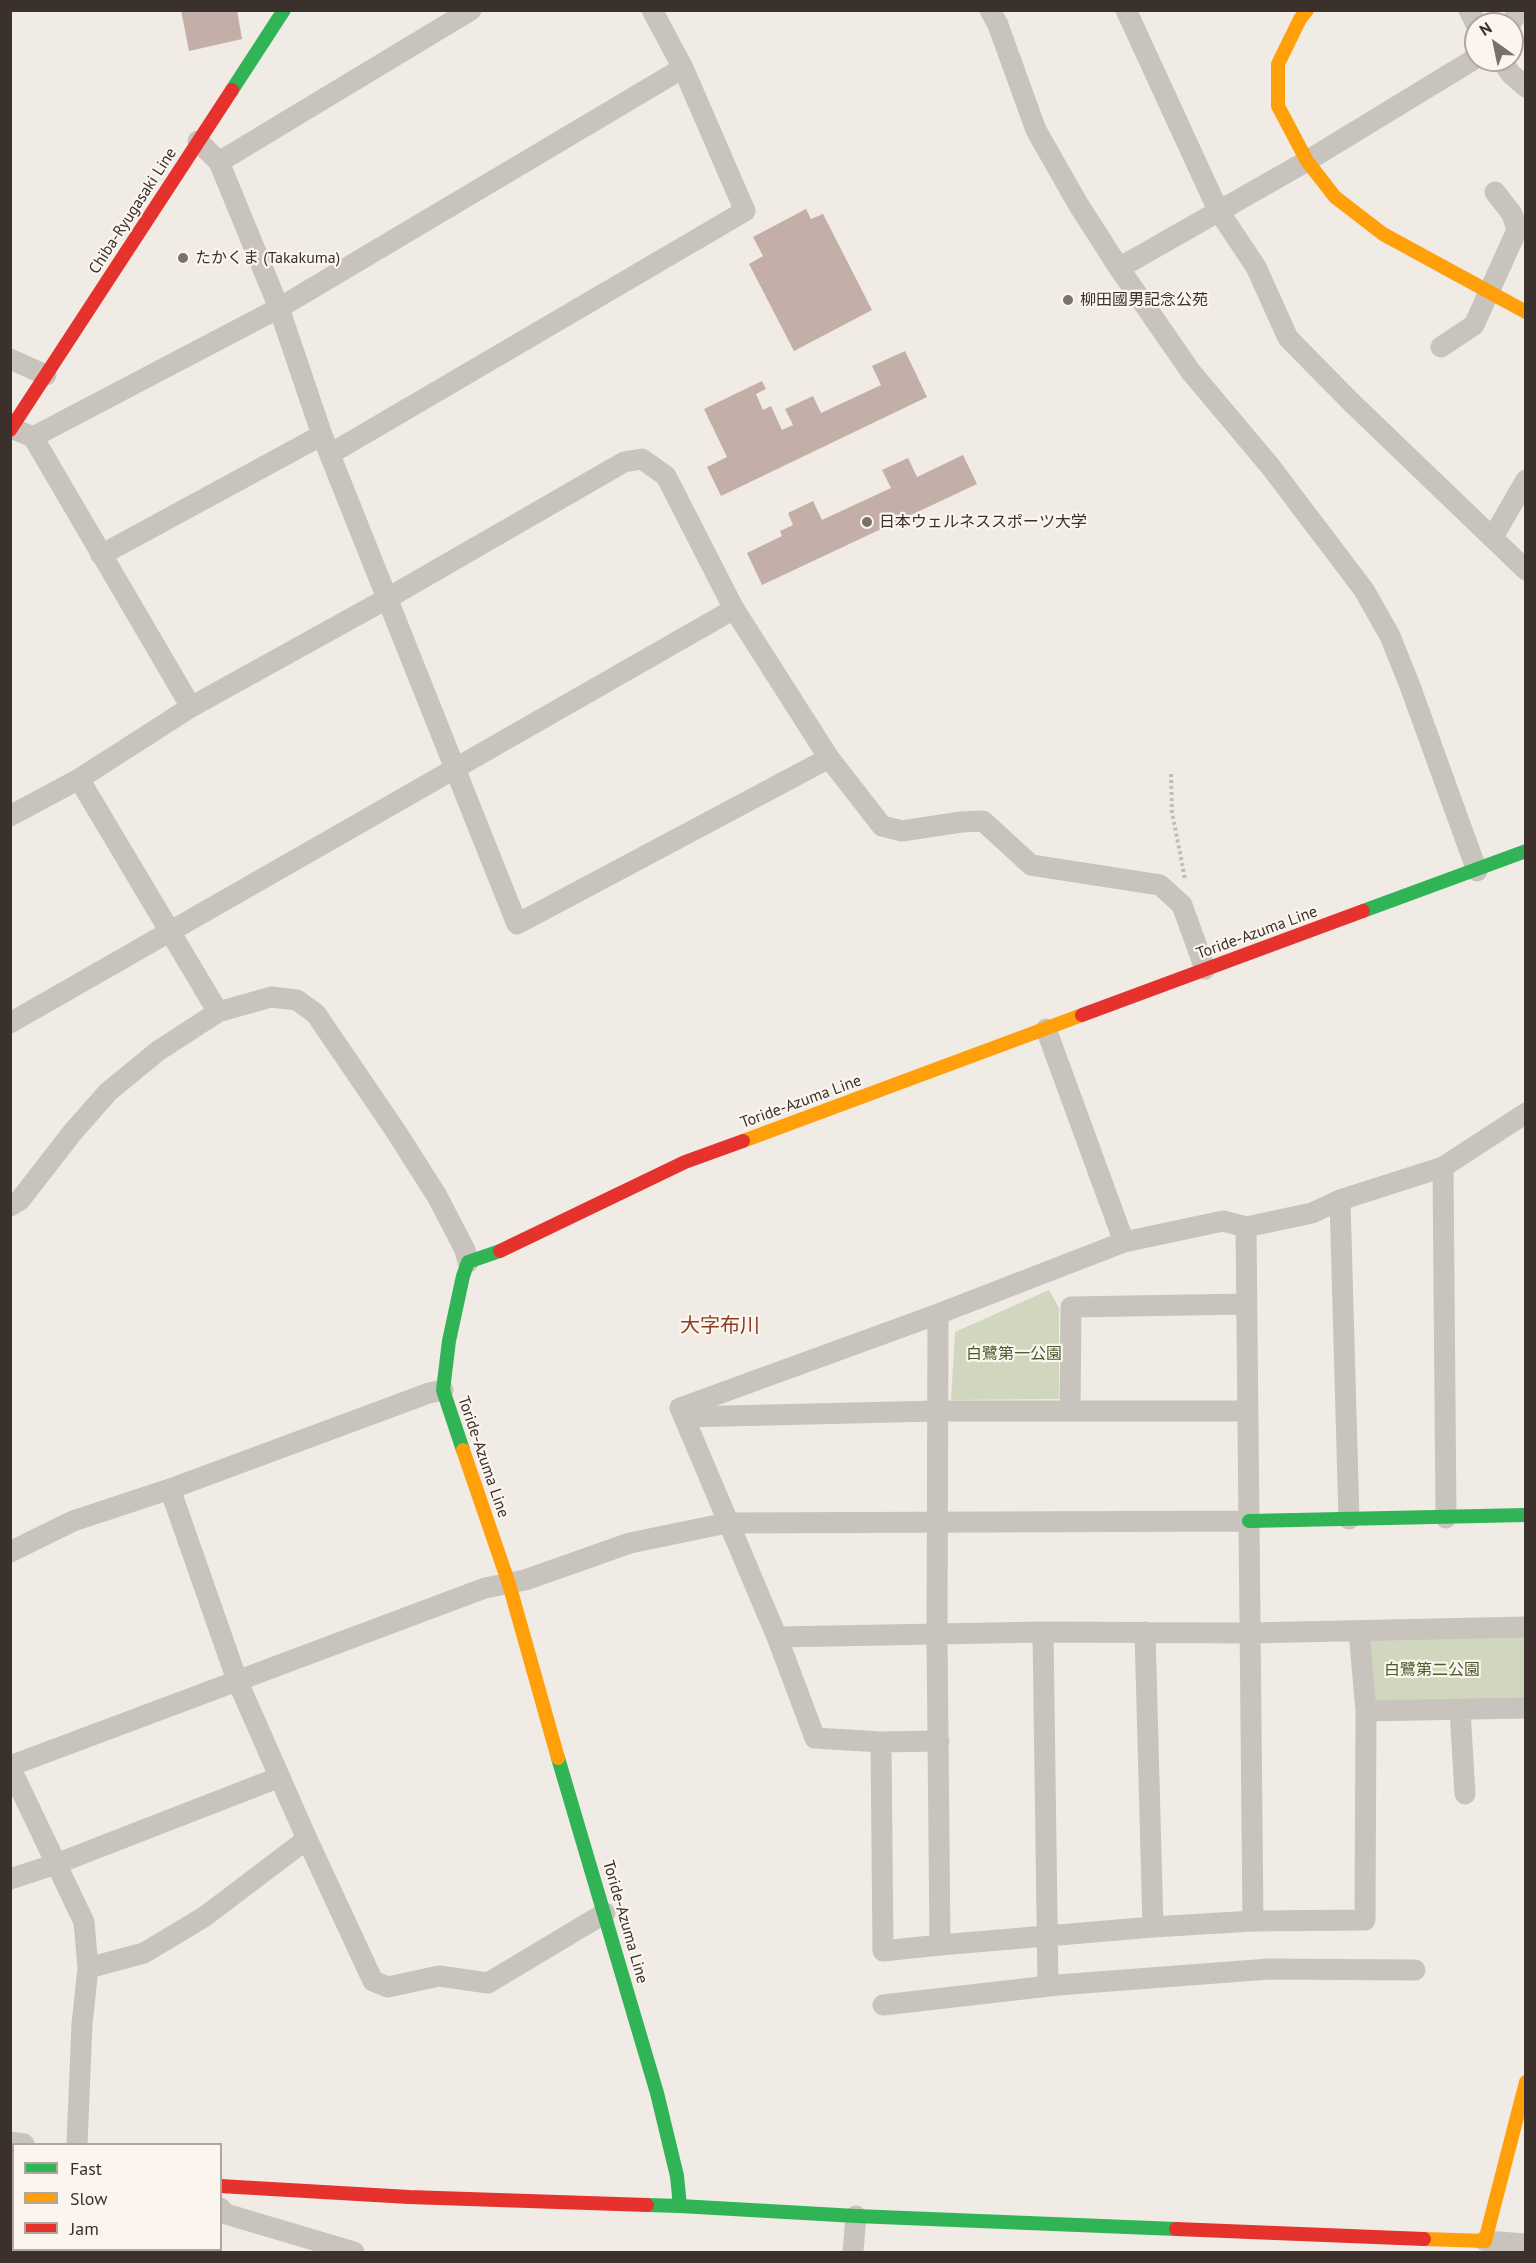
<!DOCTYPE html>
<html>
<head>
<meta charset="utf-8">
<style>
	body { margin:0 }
	#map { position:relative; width:1536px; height:2263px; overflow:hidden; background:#f0ebe5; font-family:"PT Sans",sans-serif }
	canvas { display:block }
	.frame { position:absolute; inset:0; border:12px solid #3b302b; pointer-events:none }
	.legend { position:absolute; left:12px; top:2143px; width:210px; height:108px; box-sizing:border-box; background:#fbf5ee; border:2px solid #aea6a0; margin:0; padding:8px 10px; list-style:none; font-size:18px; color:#3b302b }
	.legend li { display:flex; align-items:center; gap:12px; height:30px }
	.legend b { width:30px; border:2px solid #aea6a0 }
	.north { position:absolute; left:1464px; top:12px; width:60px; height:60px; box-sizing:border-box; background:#fbf5ee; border:2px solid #aea6a0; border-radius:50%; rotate:327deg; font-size:16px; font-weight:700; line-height:24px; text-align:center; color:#3b302b }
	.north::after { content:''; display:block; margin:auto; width:21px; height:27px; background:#7a716c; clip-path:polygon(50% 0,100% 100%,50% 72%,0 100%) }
</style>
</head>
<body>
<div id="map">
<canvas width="1536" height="2263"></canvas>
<div class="frame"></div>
<ul class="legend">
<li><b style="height:8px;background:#30b455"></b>Fast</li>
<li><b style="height:8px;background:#ff9f0a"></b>Slow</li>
<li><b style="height:8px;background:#e5322d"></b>Jam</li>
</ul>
<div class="north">N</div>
</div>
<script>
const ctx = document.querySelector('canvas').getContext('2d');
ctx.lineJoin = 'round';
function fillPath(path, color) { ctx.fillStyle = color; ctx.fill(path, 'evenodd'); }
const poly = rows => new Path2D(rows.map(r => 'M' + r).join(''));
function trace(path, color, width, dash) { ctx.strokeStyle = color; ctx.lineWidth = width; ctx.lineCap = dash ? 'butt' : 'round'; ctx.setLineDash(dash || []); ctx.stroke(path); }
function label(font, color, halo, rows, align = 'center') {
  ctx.font = font + ' "PT Sans","Noto Sans JP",sans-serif'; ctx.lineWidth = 4.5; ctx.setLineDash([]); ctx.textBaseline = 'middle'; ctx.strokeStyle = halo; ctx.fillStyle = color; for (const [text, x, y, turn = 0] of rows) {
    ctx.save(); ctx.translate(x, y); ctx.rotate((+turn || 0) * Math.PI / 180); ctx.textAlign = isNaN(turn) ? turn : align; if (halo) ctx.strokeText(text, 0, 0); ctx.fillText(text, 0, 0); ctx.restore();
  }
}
const green = poly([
	[1049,1290,1059,1308,1059,1399,951,1400,955,1332],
	[1525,1633,1525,1705,1370,1705,1365,1636]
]);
const building = poly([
	[181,10,237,10,242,39,189,51],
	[806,209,811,219,823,214,872,310,794,351,749,264,763,256,753,237],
	[905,351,927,397,721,496,707,467,727,457,704,409,762,381,766,389,756,394,763,410,771,406,782,430,793,425,785,409,813,396,821,413,881,385,872,366],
	[963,455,977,484,762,585,747,553,782,536,780,531,793,525,788,513,813,501,822,520,891,488,882,470,908,458,917,477]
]);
const path = poly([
	[1171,774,1172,812,1185,879],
	[10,2227,14,2228],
	[91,2250,102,2252],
	[138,2250,144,2252]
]);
const street = poly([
	[990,10,998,25,1036,130,1078,204,1119,268,1191,372,1270,466,1364,590,1390,636,1410,686,1477,871],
	[1126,10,1218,210,1256,267,1288,338,1351,402,1526,570],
	[1469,10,1476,24],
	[1510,24,1520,10],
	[1501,60,1511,74,1526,87],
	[198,141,219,162,279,308,322,435,517,924,829,758],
	[219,162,471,10],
	[1119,268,1307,161,1476,58],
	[1441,347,1474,325,1517,230,1512,214,1495,192],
	[10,359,46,375],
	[11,428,33,437,279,308,683,68],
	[33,437,191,707],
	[330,454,745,211,683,68,652,10],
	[1493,537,1526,480],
	[101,555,322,435],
	[79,779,218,1012],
	[10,816,79,779,191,707,388,598,624,462,642,459,666,476,734,609,829,758,882,826,902,831,961,822,983,821,1031,865,1160,885,1182,905,1205,969],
	[10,1023,734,609],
	[1046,1029,1124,1242],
	[1443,1167,1446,1518],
	[1340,1200,1349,1519],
	[10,1206,20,1200,72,1133,108,1092,158,1051,218,1012,271,997,297,1000,316,1014,395,1130,437,1196,465,1250,468,1262],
	[1246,1227,1253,1921],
	[938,1314,937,1635,940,1945,1153,1927,1253,1921,1365,1920,1366,1711,1526,1708],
	[1070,1411,1071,1307,1247,1304],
	[684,1417,937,1411,1248,1411],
	[170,1489,237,1680,307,1839,373,1981,388,1987,439,1976,488,1983,605,1913],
	[10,1552,73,1521,170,1489,429,1393,443,1390],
	[1359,1631,1366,1711],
	[1043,1632,1048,1986],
	[1145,1632,1153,1927],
	[777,1637,1043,1632,1249,1633,1526,1627],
	[1460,1710,1465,1794],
	[939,1741,881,1742,815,1738,777,1637,680,1408,938,1314,1124,1242,1223,1221,1246,1227,1312,1213,1340,1200,1443,1167,1526,1113],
	[881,1742,883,1951,940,1945],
	[10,1766,485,1588,525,1580,630,1543,727,1523,1249,1521],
	[10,1767,84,1922,88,1968,82,2024,77,2144],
	[10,1879,56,1864,280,1777],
	[88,1968,144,1953,204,1917,307,1839],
	[883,2005,1058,1985,1269,1969,1415,1970],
	[10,2142,24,2144],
	[10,2199,14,2200],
	[220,2208,226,2214,354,2252],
	[1485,2241,1526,2244],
	[167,2250,175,2252],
	[853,2252,856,2216]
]);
const fast = poly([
	[232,90,284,10],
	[1363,911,1526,851],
	[463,1450,443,1390,449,1341,463,1276,468,1262,500,1251],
	[1249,1521,1526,1515],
	[558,1758,657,2093,677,2176,680,2206,647,2205],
	[680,2206,856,2216,1176,2229]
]);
const slow = poly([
	[1307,10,1300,19,1278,64,1278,106,1307,161,1335,197,1383,234,1526,312],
	[743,1141,1082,1015],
	[463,1450,509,1584,558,1758],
	[1424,2239,1485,2241,1526,2082]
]);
const jam = poly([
	[10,430,232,90],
	[1082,1015,1363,911],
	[500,1251,685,1162,743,1141],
	[10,2161,14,2161],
	[220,2186,409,2197,647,2205],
	[1176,2229,1424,2239]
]);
const markers = [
	[183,258,6,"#7a716c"],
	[1068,300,6,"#7a716c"],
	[867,522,6,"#7a716c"]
];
const streetNames = [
	["Chiba-Ryugasaki Line",133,211,-57],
	["Toride-Azuma Line",1257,933,-20],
	["Toride-Azuma Line",801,1102,-20],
	["Toride-Azuma Line",483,1457,71],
	["Toride-Azuma Line",625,1922,74]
];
const poiNames = [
	["たかくま (Takakuma)",195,258],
	["柳田國男記念公苑",1080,300],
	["日本ウェルネススポーツ大学",879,522]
];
const parkNames = [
	["白鷺第一公園",1014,1354],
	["白鷺第二公園",1432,1670]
];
const quarterNames = [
	["大字布川",720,1326]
];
fillPath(green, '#d1d6bf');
fillPath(building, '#c3afa7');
trace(path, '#c2bbb6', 4, [3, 3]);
trace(street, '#c9c3be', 21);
trace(fast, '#30b455', 14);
trace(slow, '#ff9f0a', 14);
trace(jam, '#e5322d', 14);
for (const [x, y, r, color] of markers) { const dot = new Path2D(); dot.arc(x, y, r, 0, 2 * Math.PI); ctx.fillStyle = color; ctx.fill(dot); trace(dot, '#fbf5ee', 2); }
label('16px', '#3b302b', '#fbf5ee', streetNames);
label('16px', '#3b302b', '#fbf5ee', poiNames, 'left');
label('16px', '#4a5a2e', '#fbf5ee', parkNames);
label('20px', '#8c3b22', '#fbf5ee', quarterNames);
</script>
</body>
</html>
